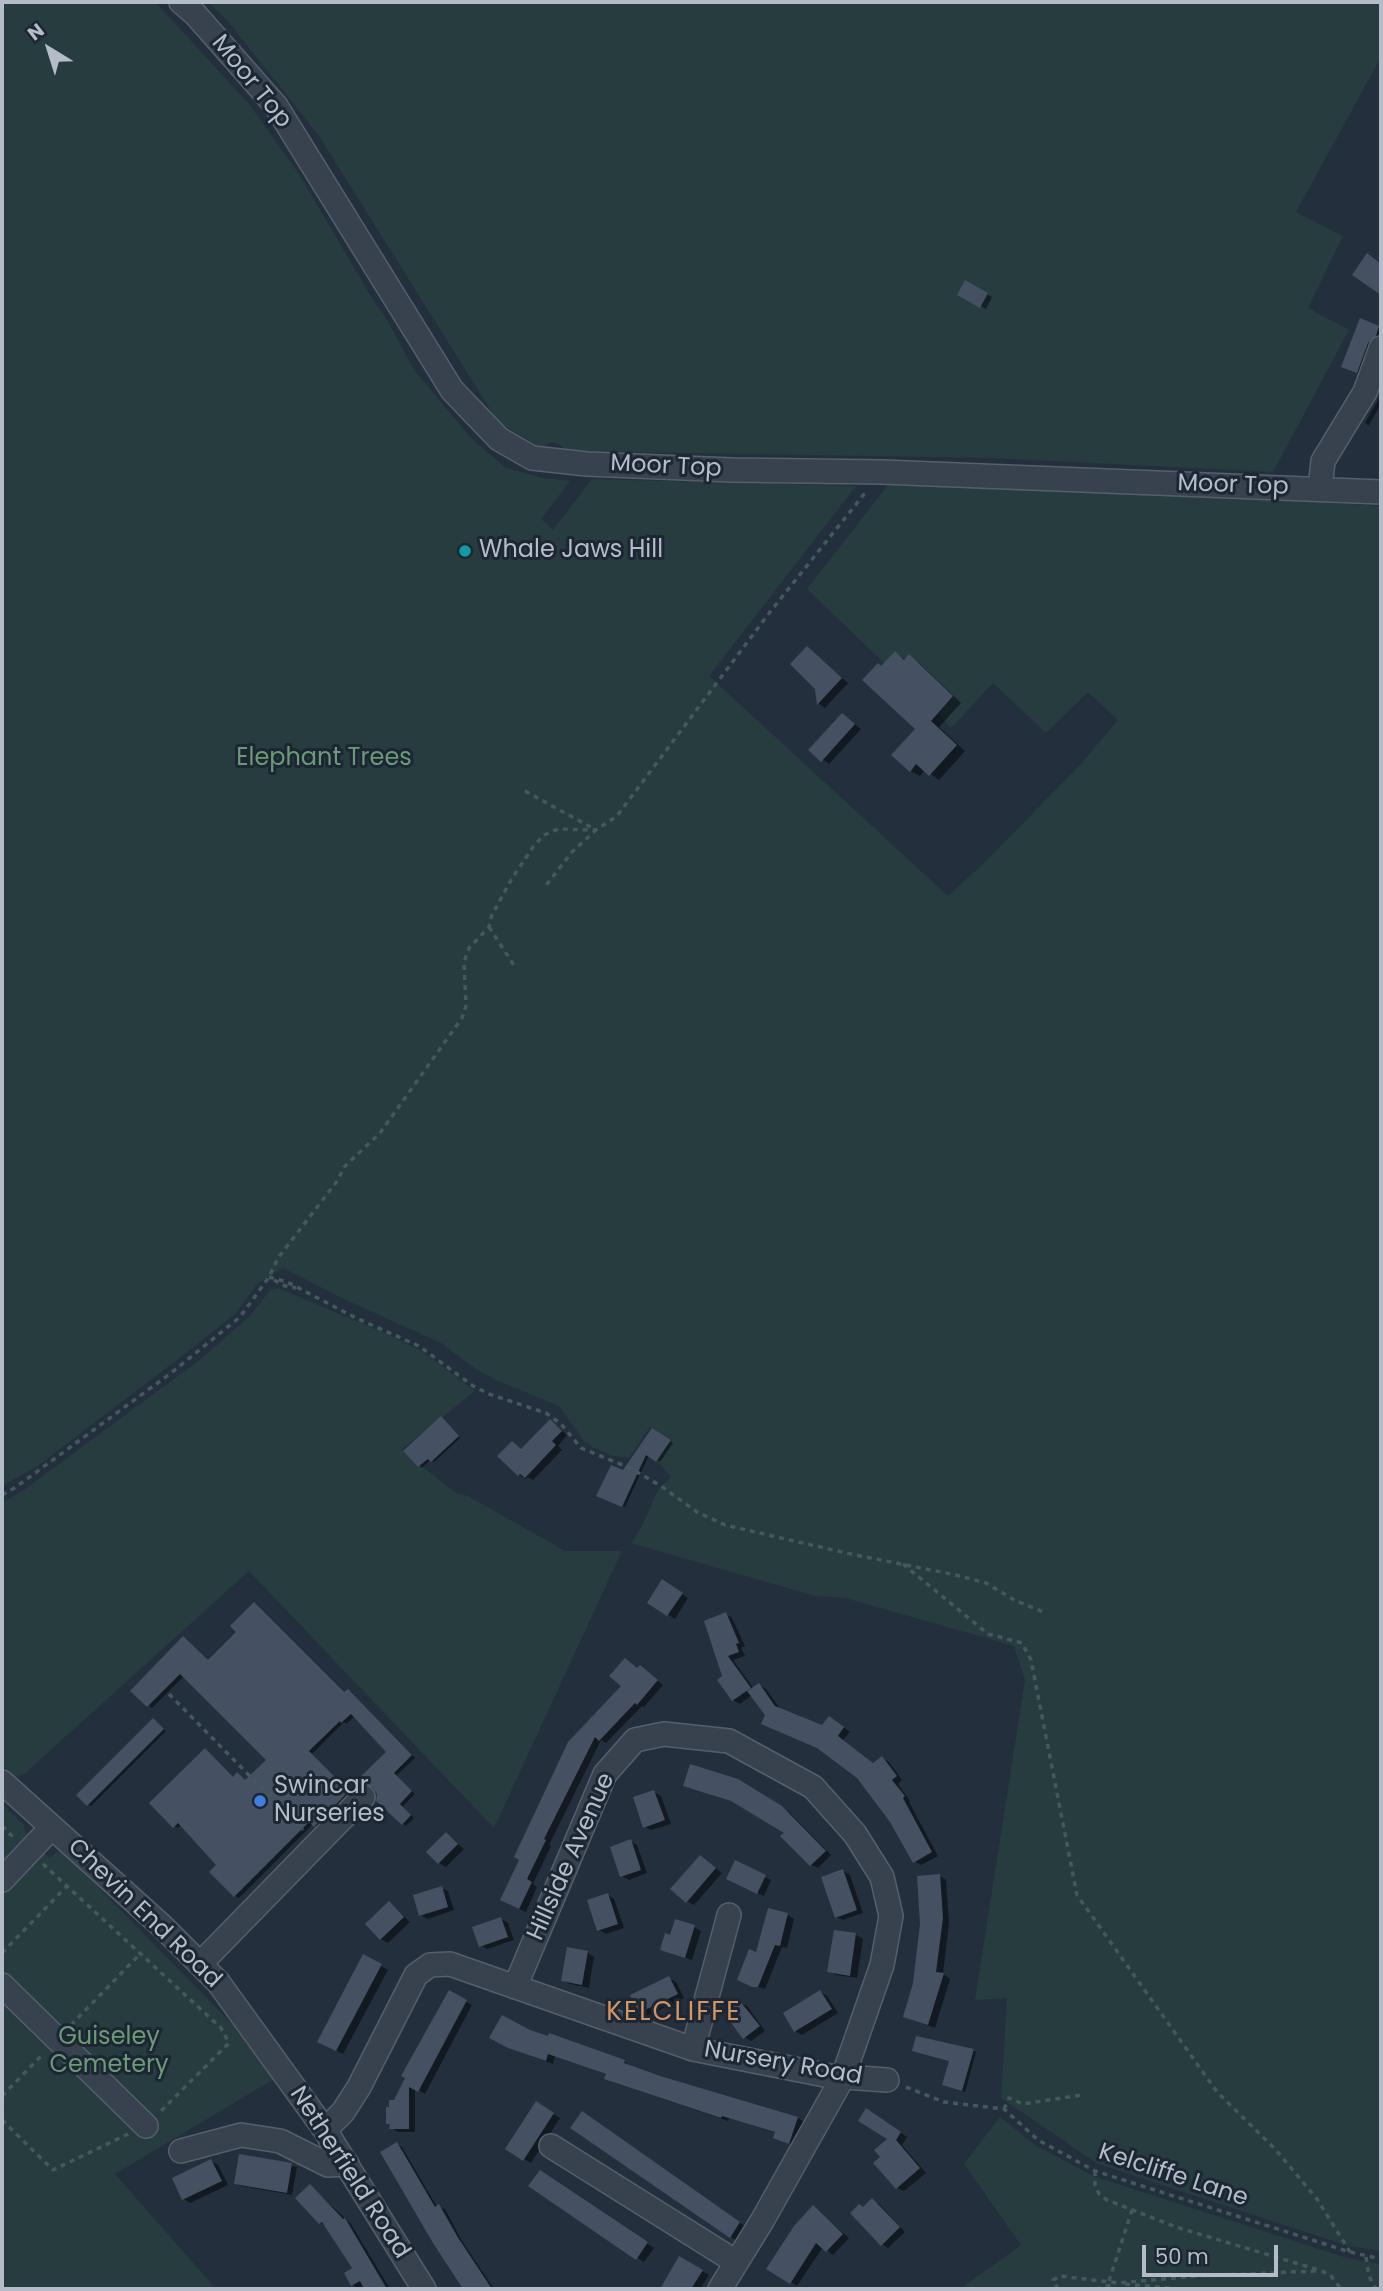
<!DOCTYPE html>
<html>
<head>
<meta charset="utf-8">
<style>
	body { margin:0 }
	#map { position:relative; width:1383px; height:2291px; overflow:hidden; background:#242f3e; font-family:Poppins,sans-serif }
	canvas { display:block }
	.frame { position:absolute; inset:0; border:4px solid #b4bcc9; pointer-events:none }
	.north { position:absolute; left:14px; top:14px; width:70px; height:70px; -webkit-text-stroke:5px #1d2633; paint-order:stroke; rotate:322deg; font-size:19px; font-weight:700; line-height:28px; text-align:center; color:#b4bcc9 }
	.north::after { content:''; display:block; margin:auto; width:24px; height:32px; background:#b4bcc9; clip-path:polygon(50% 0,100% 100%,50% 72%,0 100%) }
	.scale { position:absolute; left:1142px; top:2245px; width:136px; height:32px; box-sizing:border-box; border:4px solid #b4bcc9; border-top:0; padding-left:9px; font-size:21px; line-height:24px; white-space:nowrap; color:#b4bcc9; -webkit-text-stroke:5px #1d2633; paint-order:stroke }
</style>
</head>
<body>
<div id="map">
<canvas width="1383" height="2291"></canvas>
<div class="frame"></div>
<div class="north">N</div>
<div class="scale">50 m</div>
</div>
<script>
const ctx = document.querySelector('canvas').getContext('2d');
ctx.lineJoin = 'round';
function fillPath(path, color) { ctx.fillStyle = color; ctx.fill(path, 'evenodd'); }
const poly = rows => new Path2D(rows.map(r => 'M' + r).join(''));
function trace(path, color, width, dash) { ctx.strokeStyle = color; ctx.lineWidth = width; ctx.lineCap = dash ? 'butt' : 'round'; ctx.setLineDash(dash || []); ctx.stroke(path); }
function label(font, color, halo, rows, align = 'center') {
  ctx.font = font + ' Poppins,sans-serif'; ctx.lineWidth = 6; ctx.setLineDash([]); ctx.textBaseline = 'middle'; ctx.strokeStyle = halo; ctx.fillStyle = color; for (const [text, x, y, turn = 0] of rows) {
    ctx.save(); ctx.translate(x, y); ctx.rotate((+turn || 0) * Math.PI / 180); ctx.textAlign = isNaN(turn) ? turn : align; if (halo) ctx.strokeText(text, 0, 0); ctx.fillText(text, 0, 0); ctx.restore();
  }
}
const green = poly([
	[2,2,154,2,158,5,249,104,299,174,376,305,383,313,415,371,471,438,506,468,544,478,570,481,541,519,553,530,592,479,856,486,709,676,948,896,984,863,1080,765,1118,720,1088,692,1046,733,993,683,951,728,938,713,953,696,909,655,904,660,895,651,884,663,807,589,888,485,1191,494,1381,506,1381,2251,1345,2245,1098,2164,1001,2098,1007,1998,975,2000,1025,1680,1014,1646,845,1598,815,1596,631,1543,641,1528,658,1490,671,1477,657,1461,672,1440,650,1427,629,1458,613,1456,592,1447,584,1441,559,1406,496,1380,476,1369,441,1343,346,1300,283,1268,258,1283,235,1314,178,1359,39,1465,2,1486],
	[208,2,1381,2,1381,57,1296,212,1343,236,1308,308,1349,330,1273,472,991,458,565,451,561,445,551,442,541,448,498,422,319,136,227,20],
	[278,1288,385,1333,420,1350,475,1391,401,1450,456,1493,468,1496,565,1551,622,1551,494,1828,249,1571,24,1774,15,1777,2,1765,2,1503,21,1492,201,1359,250,1316,270,1290],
	[2,1804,23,1824,28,1837,50,1858,61,1849,239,2031,274,2079,115,2174,216,2289,2,2289],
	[1000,2117,1035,2145,1093,2176,1347,2258,1381,2264,1381,2289,960,2289,1021,2245,964,2164]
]);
const shadow = poly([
	[965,283,992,297,986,309,959,294],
	[1361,321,1381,329,1381,340,1364,375,1350,370],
	[1379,398,1381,404,1369,425,1365,423],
	[807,648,848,683,825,708,819,704],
	[895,653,906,660,909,657,918,662,961,703,939,727,965,751,939,780,925,770,920,776,911,771,917,729,882,667],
	[843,715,861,729,829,764,811,750],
	[443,1420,460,1438,434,1462,430,1460,422,1468,405,1451],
	[550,1421,567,1435,558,1446,562,1450,533,1480,527,1477,526,1479,519,1475,522,1450],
	[653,1430,673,1443,660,1462,649,1455,625,1507,599,1495,624,1473],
	[669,1585,688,1598,675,1619,649,1602],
	[726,1614,732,1618,745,1646,741,1648,745,1656,733,1660,754,1689,759,1685,766,1689,781,1710,823,1728,836,1722,850,1732,843,1740,874,1764,882,1758,889,1762,902,1780,898,1784,910,1801,909,1802,938,1856,921,1865,914,1861,892,1821,859,1777,822,1749,767,1715,752,1695,740,1704,733,1700,724,1676],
	[209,1661,345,1694,348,1691,352,1693,415,1758,396,1776,415,1794,402,1807,414,1818,406,1826,403,1824,388,1752,355,1716,346,1724,344,1722,312,1754,352,1794,319,1828,313,1824,239,1898,235,1896,211,1872,218,1865,181,1825,178,1828,174,1826,151,1803,234,1778,246,1782,268,1760,184,1676,152,1708,133,1691],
	[638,1669,647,1671,663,1685,644,1707,642,1706,606,1743,601,1740,549,1845,551,1846,533,1884,537,1887,526,1912,509,1904,502,1900,623,1685],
	[156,1722,166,1731,91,1806,88,1805],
	[737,1781,789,1812,831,1855,818,1868,811,1865,786,1832,739,1804,685,1785],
	[654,1792,661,1796,671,1824,651,1830,645,1827],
	[446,1834,464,1849,446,1867,439,1863],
	[630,1841,637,1845,647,1873,629,1880,622,1876],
	[701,1857,722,1873,694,1905,687,1901],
	[843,1871,850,1875,863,1913,843,1920,836,1917],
	[940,1876,946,1880,949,1923,943,1974,950,1979,935,2028,905,2016],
	[765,1877,771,1880,764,1896,734,1883],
	[441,1888,448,1891,454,1910,428,1919,421,1915],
	[608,1895,614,1899,624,1928,606,1934,599,1930],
	[389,1903,410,1922,388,1943,381,1939],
	[788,1915,794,1919,787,1948,782,1947,765,1989,745,1983,757,1954],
	[501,1919,508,1923,514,1940,487,1949,480,1945],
	[694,1927,701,1931,692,1960,662,1950,671,1937],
	[835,1932,856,1935,863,1939,857,1978,836,1975,829,1971],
	[569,1949,588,1953,594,1957,589,1988,570,1984,563,1981],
	[364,1956,388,1970,343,2054,319,2041],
	[669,1978,676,1982,684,1998,647,2016,640,2012],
	[820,1992,827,1996,838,2013,802,2035,795,2031],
	[450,1993,472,2005,425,2094,415,2088,415,2132,398,2132,391,2128,395,2101],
	[740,2003,747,2006,765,2031,751,2041,744,2037],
	[530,2032,624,2061,630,2067,660,2077,798,2118,804,2122,796,2146,782,2141,777,2133,729,2118,728,2121,613,2082,606,2079,608,2075,555,2056,553,2064,517,2051,491,2037],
	[955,2045,976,2052,965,2092,946,2086],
	[537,2104,560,2118,531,2163,507,2148],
	[874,2115,907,2137,902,2145,926,2173,904,2191,897,2188,882,2157,890,2139],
	[589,2118,746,2227,737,2241,731,2237],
	[397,2144,402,2147,437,2207,445,2209,462,2241,494,2289,465,2289,428,2232],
	[240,2156,297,2167,292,2195,241,2186,236,2184],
	[211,2161,218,2165,228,2185,190,2203,184,2199],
	[547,2176,654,2248,644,2262,531,2186],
	[310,2186,351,2224,390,2289,367,2289,365,2286,359,2289,353,2285,355,2269,328,2227,321,2223,297,2198],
	[872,2201,879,2204,905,2232,888,2248,882,2244,864,2208],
	[814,2208,849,2238,833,2255,823,2247,797,2286,768,2268],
	[680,2258,709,2275,700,2289,661,2289]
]);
const building = poly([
	[1367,253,1381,264,1381,295,1352,275],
	[965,280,988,293,980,308,957,295],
	[1360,318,1379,326,1376,336,1368,343,1357,373,1341,367],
	[807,646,842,678,817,705,815,689,790,664],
	[895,651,904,660,909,654,953,696,931,721,957,745,929,776,916,764,910,772,891,755,915,729,862,680,878,663,881,666],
	[842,713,855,724,821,762,808,750],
	[441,1416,459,1436,431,1462,428,1459,418,1467,403,1451],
	[550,1419,562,1431,552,1441,556,1445,525,1478,520,1474,518,1476,497,1456,512,1441,521,1449],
	[652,1428,671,1440,656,1462,646,1455,622,1507,596,1496,611,1465,623,1470],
	[662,1579,683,1593,667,1616,647,1603],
	[254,1602,344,1692,348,1689,412,1755,394,1773,412,1791,400,1804,411,1815,402,1825,376,1801,377,1794,373,1788,356,1781,386,1752,351,1714,341,1723,340,1721,309,1751,349,1791,314,1827,309,1822,234,1897,209,1872,216,1865,178,1823,173,1828,149,1803,205,1748,233,1777,237,1772,245,1780,266,1760,180,1674,147,1707,130,1691,183,1636,208,1660,236,1632,230,1626],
	[726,1612,739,1643,736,1644,739,1652,728,1656,751,1688,732,1701,717,1680,722,1676,704,1621],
	[625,1658,637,1668,640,1665,658,1680,637,1705,635,1703,599,1741,595,1737,544,1839,546,1840,527,1879,532,1882,519,1909,500,1900,519,1860,514,1857,568,1742,621,1686,609,1676],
	[759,1683,775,1706,822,1725,829,1716,844,1727,838,1736,873,1763,882,1756,897,1776,892,1780,905,1796,903,1798,932,1852,913,1863,890,1822,857,1778,817,1748,761,1724,765,1715,747,1691],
	[153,1718,164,1729,87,1806,76,1795],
	[690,1764,738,1779,782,1806,826,1851,810,1866,780,1836,784,1833,731,1801,683,1786],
	[654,1790,665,1820,643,1828,633,1797],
	[446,1832,458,1844,438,1864,426,1852],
	[631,1839,641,1870,620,1877,610,1847],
	[700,1855,716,1868,686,1903,670,1889],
	[735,1860,766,1875,757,1894,726,1879],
	[843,1869,857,1910,835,1918,821,1877],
	[940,1874,943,1918,936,1972,944,1973,928,2025,903,2017,913,1983,920,1924,917,1876],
	[442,1886,448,1907,419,1916,413,1895],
	[608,1893,618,1924,597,1931,587,1900],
	[389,1901,404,1917,380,1940,365,1924],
	[768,1908,788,1913,780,1946,775,1945,758,1987,752,1987,737,1980,749,1949,756,1952],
	[501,1917,508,1937,479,1947,472,1927],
	[675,1919,695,1925,685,1958,660,1950,665,1933,670,1935],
	[834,1930,856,1933,850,1976,827,1972],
	[567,1947,588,1951,582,1985,561,1981],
	[363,1954,382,1964,336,2051,317,2042],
	[669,1976,678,1994,639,2013,630,1995],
	[449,1990,467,2000,418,2092,409,2087,409,2129,389,2129,390,2124,386,2124,386,2107,389,2107,389,2100,394,2100,405,2078,401,2076],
	[820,1990,832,2009,794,2032,783,2013],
	[740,2001,760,2026,743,2039,724,2013],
	[502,2015,530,2030,548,2036,549,2033,625,2060,624,2063,660,2076,798,2117,789,2144,773,2138,775,2132,722,2116,721,2118,604,2079,606,2074,548,2054,546,2061,508,2048,489,2038],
	[916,2036,974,2049,962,2091,942,2085,949,2061,912,2051],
	[536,2101,554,2113,523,2161,505,2149],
	[866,2108,901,2132,896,2140,920,2168,896,2189,873,2163,880,2157,874,2150,887,2139,858,2121],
	[582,2111,740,2222,730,2238,570,2128],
	[397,2142,435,2207,439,2204,457,2236,492,2289,463,2289,433,2243,380,2152],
	[239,2154,292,2163,287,2193,234,2184],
	[211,2159,222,2181,182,2200,172,2178],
	[540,2170,648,2242,636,2260,528,2186],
	[310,2184,343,2219,345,2218,387,2289,364,2289,360,2281,351,2286,344,2273,352,2268,322,2222,319,2224,295,2198],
	[872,2198,900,2227,881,2246,850,2213,859,2204,863,2207],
	[813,2205,843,2234,826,2252,816,2243,790,2284,766,2269,794,2226],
	[679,2256,703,2270,691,2289,660,2289]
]);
const path = poly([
	[525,791,596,830,572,852,544,888],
	[489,927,515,967],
	[269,1277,287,1282,356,1318,419,1346,473,1386,489,1394,546,1413,561,1424,581,1448,630,1468,661,1486,697,1512,725,1525,846,1553,956,1575,986,1583,1016,1601,1046,1613],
	[274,1280,285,1286,296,1288],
	[2,1495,16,1487,171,1373,240,1317,269,1277,278,1258,338,1180,344,1167,380,1133,462,1018,466,1006,464,962,469,948,489,927,492,915,511,880,533,847,544,835,558,829,596,830,617,816,770,612,865,493],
	[903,1564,988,1634,1022,1643,1031,1660,1077,1895,1217,2092,1275,2149,1317,2199,1350,2252],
	[169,1694,303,1830],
	[2,1826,14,1838],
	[43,1864,221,2028,229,2043,160,2112],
	[2,1953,67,1886],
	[71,2025,140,1954],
	[906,2087,944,2102,1004,2109,1038,2140,1095,2171,1350,2252,1381,2259],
	[2,2096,44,2053],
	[1004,2109,1009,2098,1023,2104,1081,2095],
	[2,2120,53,2170,128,2134],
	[1095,2171,1095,2185,1099,2194,1107,2200,1176,2227,1322,2271,1331,2276,1341,2289],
	[1366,2257,1369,2276,1376,2289],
	[1109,2281,1132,2210],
	[1125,2284,1180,2289],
	[1058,2289,1053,2280,1060,2276,1118,2283,1196,2276,1316,2271],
	[1096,2289,1114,2284]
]);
const minor = poly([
	[181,2,195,14,276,106,452,390,499,439,532,458,587,464,732,470,882,472,1381,492],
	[1320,489,1323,461,1365,392,1381,348],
	[2,1782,163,1927,218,1982,325,2130,424,2289],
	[2,1880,52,1827],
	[200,1964,363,1797],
	[2,1985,146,2126],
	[515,1987,605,1774,635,1740,664,1734,729,1741,813,1787,855,1834,882,1877,891,1916,882,1965,843,2077,762,2221,720,2289],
	[693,2049,729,1915],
	[325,2130,343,2112,359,2087,416,1975,430,1965,450,1964,693,2049,830,2076,887,2080],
	[551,2146,736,2262],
	[181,2151,241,2135,280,2141,328,2165,347,2164]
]);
const markers = [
	[465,551,7,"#0f9aa8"],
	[260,1801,7,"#3f7fe0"]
];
const streetNames = [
	["Moor Top",251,82,51],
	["Moor Top",666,467,3],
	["Moor Top",1233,486,2],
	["Hillside Avenue",572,1857,-66],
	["Chevin End Road",144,1914,44],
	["Nursery Road",783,2064,10],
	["Netherfield Road",349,2173,57],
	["Kelcliffe Lane",1173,2176,18]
];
const poiNames = [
	["Whale Jaws Hill",479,551],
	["Swincar",274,1787],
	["Nurseries",274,1815]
];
const parkNames = [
	["Elephant Trees",324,759],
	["Guiseley",109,2038],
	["Cemetery",109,2066]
];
const neighbourhoodNames = [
	["KELCLIFFE",674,2013]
];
fillPath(green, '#263c3f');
fillPath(shadow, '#0007');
fillPath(building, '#455162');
trace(minor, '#565f6c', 26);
trace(path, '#44595c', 3.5, [5, 5]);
trace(minor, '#38414e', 23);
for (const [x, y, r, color] of markers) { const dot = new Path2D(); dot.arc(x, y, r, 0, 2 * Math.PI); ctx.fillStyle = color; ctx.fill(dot); trace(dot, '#1d2633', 2.5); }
label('24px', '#b4bcc9', '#1d2633', streetNames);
label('24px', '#b4bcc9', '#1d2633', poiNames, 'left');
label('24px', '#6b9a76', '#1d2633', parkNames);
ctx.letterSpacing = '2px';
label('26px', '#d59563', '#1d2633', neighbourhoodNames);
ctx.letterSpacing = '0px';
</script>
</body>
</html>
